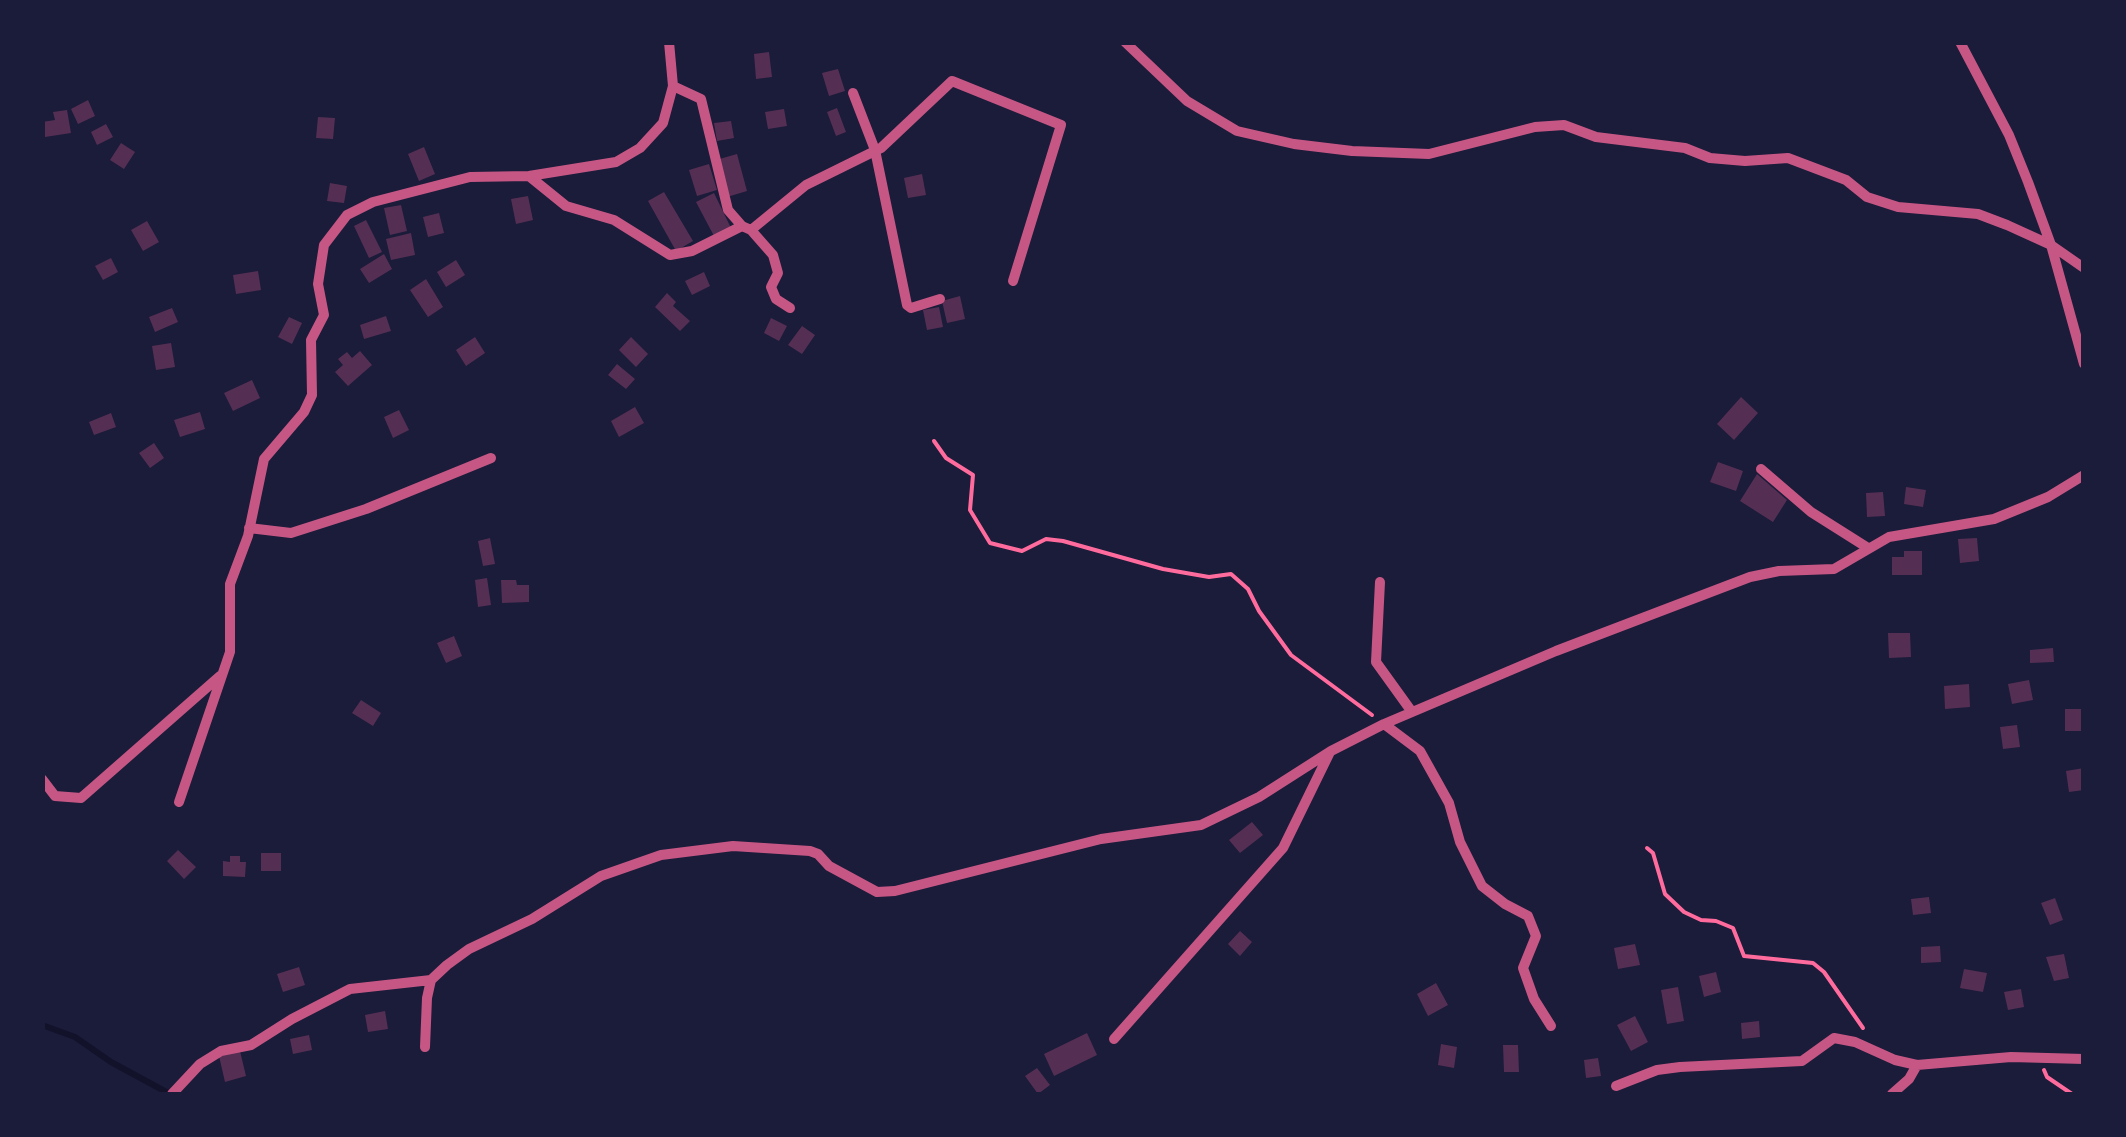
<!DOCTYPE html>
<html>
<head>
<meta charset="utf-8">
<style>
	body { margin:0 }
	#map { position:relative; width:2126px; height:1137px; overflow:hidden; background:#1b1b3a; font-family:"Libre Baskerville",serif }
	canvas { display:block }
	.frame { position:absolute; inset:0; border:45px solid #1b1b3a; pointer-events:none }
</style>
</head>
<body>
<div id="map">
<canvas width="2126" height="1137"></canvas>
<div class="frame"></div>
</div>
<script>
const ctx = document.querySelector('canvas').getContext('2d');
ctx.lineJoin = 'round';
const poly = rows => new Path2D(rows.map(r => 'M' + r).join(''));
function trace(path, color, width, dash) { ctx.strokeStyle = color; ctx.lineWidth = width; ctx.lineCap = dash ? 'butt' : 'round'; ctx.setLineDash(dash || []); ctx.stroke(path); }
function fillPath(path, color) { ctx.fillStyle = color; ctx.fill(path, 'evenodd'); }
const stream = poly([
	[42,1025,75,1037,111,1062,170,1094]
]);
const building = poly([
	[769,52,772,77,756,79,754,54],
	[838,69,845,91,829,96,822,73],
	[88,100,95,116,78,124,71,109],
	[837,108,846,132,836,136,827,112],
	[784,109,787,126,768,129,765,112],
	[67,110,71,133,45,137,42,122,55,120,53,112],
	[318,117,335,118,333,139,316,138],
	[731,121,734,138,717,141,714,123],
	[106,124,113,137,97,145,91,132],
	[121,143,135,152,124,169,110,160],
	[424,147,435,174,419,181,408,154],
	[737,154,747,191,727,197,716,160],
	[709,164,717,190,697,196,689,170],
	[922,174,926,195,908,198,904,178],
	[330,183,347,186,344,203,327,201],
	[664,192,693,241,676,251,648,201],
	[714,193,731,228,714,236,696,202],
	[528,196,533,220,516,224,511,199],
	[401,205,407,231,390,235,384,208],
	[439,213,444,233,428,237,423,217],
	[366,220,382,252,369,258,354,226],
	[147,221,159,242,143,251,131,230],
	[411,233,415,255,391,260,386,239],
	[384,254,392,269,369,283,360,269],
	[111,258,118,272,103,280,95,266],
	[456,260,465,275,446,287,437,272],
	[258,271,261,290,236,294,233,275],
	[704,272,710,286,692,295,685,281],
	[426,279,443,307,428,317,410,290],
	[667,293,676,302,673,306,690,321,680,331,655,307],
	[960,296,965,319,947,323,942,301],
	[939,307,943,327,927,330,923,310],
	[172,308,178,322,155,332,149,317],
	[386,316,391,331,364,339,360,325],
	[289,317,302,323,292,344,278,337],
	[771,318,787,326,779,341,764,333],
	[802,326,815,335,802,354,788,345],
	[475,337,485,353,466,366,456,350],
	[631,337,648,354,636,367,619,350],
	[171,343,175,367,156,370,152,346],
	[360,351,372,365,348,386,335,372,343,365,338,359,347,352,352,358],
	[617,364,635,379,626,389,608,375],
	[252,380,260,398,233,411,224,393],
	[1741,397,1758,413,1734,440,1717,424],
	[635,407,644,423,619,437,611,421],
	[399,410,409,430,393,438,384,417],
	[200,412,205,429,180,437,174,420],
	[111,413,116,427,94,435,89,422],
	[154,443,164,458,150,468,139,453],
	[1718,462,1743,471,1736,491,1710,482],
	[1757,474,1787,500,1773,522,1740,501],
	[1906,487,1926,490,1923,507,1904,504],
	[1883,492,1885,516,1867,517,1866,493],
	[490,538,495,564,483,566,478,541],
	[1977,538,1979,561,1960,563,1958,539],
	[1904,551,1922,551,1922,575,1892,575,1892,557,1904,557],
	[487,578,491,605,478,607,475,580],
	[501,580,516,580,517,585,529,585,529,602,502,603],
	[1888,633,1910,633,1911,657,1889,658],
	[454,636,462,656,446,663,437,643],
	[2053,648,2054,662,2030,663,2030,650],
	[2029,680,2033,700,2012,704,2008,684],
	[1969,684,1970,707,1945,709,1944,686],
	[361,700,381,713,373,726,352,713],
	[2065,709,2084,709,2084,731,2065,731],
	[2017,725,2020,747,2003,749,2000,727],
	[2084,768,2084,790,2069,792,2066,771],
	[1252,822,1263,835,1240,853,1229,840],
	[178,850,196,867,184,879,167,861],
	[261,853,281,853,281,871,261,871],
	[230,856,240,856,240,862,246,862,245,877,223,876,223,861,230,862],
	[1929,897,1931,913,1913,915,1911,899],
	[2055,898,2063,920,2050,925,2041,903],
	[1240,931,1252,942,1240,956,1228,944],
	[1635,944,1640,965,1618,969,1614,948],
	[1940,946,1941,962,1921,963,1921,947],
	[2064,954,2069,978,2054,981,2046,957],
	[299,967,305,985,283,992,277,974],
	[1964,969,1987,973,1983,992,1960,988],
	[1716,972,1721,992,1704,997,1699,976],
	[1436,983,1448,1005,1428,1016,1417,994],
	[1678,987,1684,1021,1667,1024,1661,990],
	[2021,989,2024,1007,2008,1010,2004,992],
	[385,1011,388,1029,368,1032,365,1015],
	[1635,1016,1648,1042,1631,1051,1617,1025],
	[1759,1021,1760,1037,1742,1039,1741,1023],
	[1087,1033,1097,1055,1054,1076,1044,1054],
	[309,1035,312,1050,293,1054,290,1039],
	[1441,1044,1457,1047,1454,1068,1438,1065],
	[1503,1045,1518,1045,1519,1072,1504,1072],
	[240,1051,246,1076,225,1082,219,1056],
	[1598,1058,1601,1076,1586,1078,1584,1060],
	[1037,1068,1050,1085,1038,1094,1025,1076]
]);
const path = poly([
	[934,441,946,458,973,475,970,510,990,543,1022,551,1046,539,1063,541,1163,569,1209,577,1231,574,1248,589,1259,611,1291,655,1372,715],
	[1647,848,1653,853,1665,894,1684,912,1701,920,1716,921,1733,928,1744,956,1813,963,1824,972,1863,1028],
	[2044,1070,2047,1077,2072,1094]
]);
const minor = poly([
	[1125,42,1187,101,1237,131,1294,144,1352,151,1429,154,1535,127,1564,125,1596,137,1685,148,1710,158,1745,161,1788,158,1846,180,1867,197,1898,207,1978,214,2007,225,2051,245,2084,268],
	[1960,42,2009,135,2028,182,2051,245,2084,364],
	[673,86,701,99,728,210,742,226,751,230,806,185,881,148,952,81,1061,125,1013,281],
	[853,93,875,150,907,305,911,308,940,299],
	[529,176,566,206,614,220,670,255,692,251,742,226],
	[751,230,773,255,778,273,771,287,776,299,790,308],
	[1761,469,1811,512,1868,548],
	[249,528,291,533,366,509,491,458],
	[1380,582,1376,662,1412,712],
	[1384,724,1420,751,1449,803,1460,842,1482,886,1505,904,1528,916,1536,936,1523,968,1534,999,1551,1026],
	[42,779,55,796,81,798,220,676],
	[179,802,230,652,230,584,248,536,264,459,304,412,312,395,311,340,324,315,318,284,324,245,347,215,373,202,470,177,529,176,616,162,640,148,663,123,673,86,669,42],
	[1114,1039,1283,848,1330,752],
	[425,1047,427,998,431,980,447,965,469,949,532,919,601,876,661,855,733,846,810,851,818,854,829,866,877,892,895,891,1101,839,1201,825,1259,797,1331,751,1384,724,1556,651,1750,577,1779,571,1834,569,1889,537,1994,519,2048,497,2084,475],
	[1616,1086,1657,1070,1680,1067,1802,1061,1834,1038,1855,1042,1895,1060,1917,1065,2011,1057,2084,1059],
	[172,1094,200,1064,221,1051,251,1045,292,1019,350,989,431,980],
	[1892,1094,1909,1079,1917,1065]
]);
trace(stream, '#12122b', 6);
fillPath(building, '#542f53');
trace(path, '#ff6b9d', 4);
trace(minor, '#c65784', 10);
</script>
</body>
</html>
